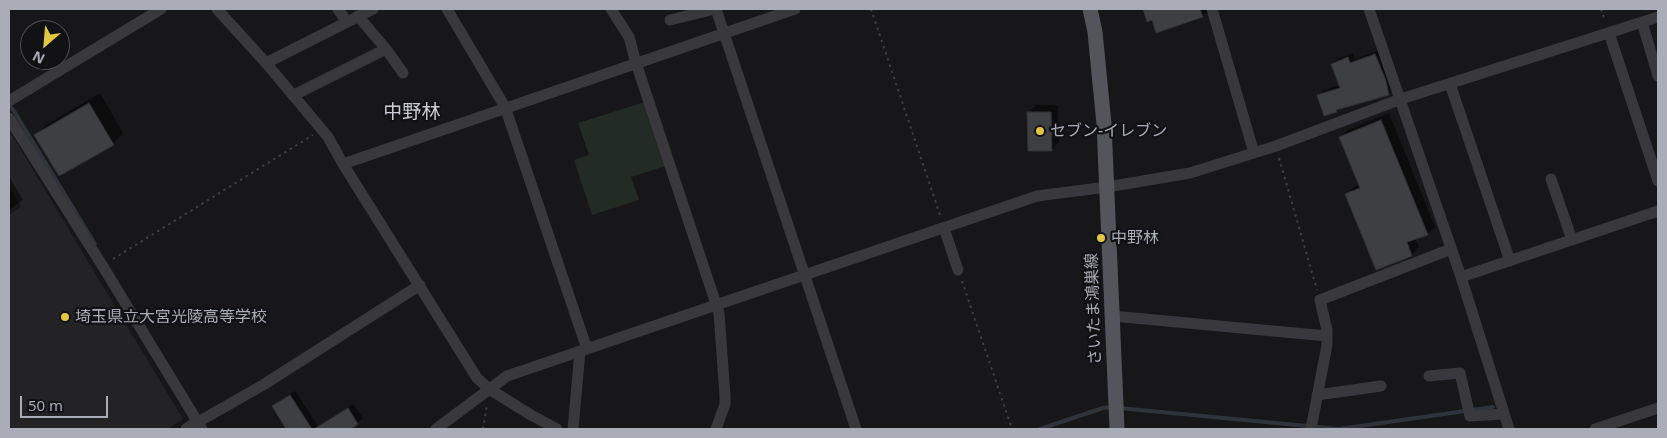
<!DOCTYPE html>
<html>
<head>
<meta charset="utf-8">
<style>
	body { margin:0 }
	#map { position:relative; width:1667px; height:438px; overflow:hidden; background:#171719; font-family:"Noto Sans",sans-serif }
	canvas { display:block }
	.frame { position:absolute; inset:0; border:10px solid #aaacb7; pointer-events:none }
	.north { position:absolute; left:20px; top:20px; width:50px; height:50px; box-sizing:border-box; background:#121214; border:1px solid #4f5055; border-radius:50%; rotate:207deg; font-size:14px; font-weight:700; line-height:20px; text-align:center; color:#aaacb7 }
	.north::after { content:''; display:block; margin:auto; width:18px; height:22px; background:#e3c744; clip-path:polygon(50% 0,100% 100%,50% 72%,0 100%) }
	.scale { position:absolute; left:20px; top:396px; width:88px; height:22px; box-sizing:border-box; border:2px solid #aaacb7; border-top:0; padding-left:6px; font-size:15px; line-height:18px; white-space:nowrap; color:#aaacb7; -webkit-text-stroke:4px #121214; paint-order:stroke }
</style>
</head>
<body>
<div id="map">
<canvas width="1667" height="438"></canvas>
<div class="frame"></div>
<div class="north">N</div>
<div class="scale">50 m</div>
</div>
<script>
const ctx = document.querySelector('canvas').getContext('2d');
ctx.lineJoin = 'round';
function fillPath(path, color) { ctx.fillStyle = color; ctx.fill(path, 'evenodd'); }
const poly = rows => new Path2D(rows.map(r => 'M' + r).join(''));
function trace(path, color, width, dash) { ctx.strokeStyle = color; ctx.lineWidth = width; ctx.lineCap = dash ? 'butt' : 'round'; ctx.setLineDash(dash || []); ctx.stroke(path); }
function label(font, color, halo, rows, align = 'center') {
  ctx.font = font + ' "Noto Sans","Noto Sans JP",sans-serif'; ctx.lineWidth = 4.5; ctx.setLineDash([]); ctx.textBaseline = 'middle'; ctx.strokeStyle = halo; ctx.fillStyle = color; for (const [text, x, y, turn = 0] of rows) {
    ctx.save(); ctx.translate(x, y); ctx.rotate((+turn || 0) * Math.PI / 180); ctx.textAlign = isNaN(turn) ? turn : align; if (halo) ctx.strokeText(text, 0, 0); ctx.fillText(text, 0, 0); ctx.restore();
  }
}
const built = poly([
	[9,130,183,419,168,429,9,429,9,215,21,207,9,185]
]);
const green = poly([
	[645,102,665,166,631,177,639,200,592,215,574,160,589,155,578,123]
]);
const shadow = poly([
	[1144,9,1210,9,1203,16,1153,19,1148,20],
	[1380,50,1394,89,1389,94,1365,100,1324,114,1319,95,1324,90,1340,85,1332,64,1337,59,1353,53,1355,59],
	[100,93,123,133,113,144,36,135,46,125],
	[1036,105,1058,105,1059,142,1051,150,1028,113],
	[1389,113,1435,227,1427,234,1415,238,1419,247,1411,255,1346,195,1354,187,1360,185,1340,138,1348,130],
	[9,176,23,200,9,210],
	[295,391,318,426,353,404,363,418,348,429,288,429,273,406]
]);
const stream = poly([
	[9,105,14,111,95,244],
	[1119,408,1339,429,1493,407],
	[1040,429,1103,408,1112,407]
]);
const building = poly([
	[1143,9,1200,9,1203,17,1156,33,1152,20,1147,22,1143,9],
	[1375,54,1386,81,1389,95,1336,110,1337,112,1324,116,1317,95,1340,88,1331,64,1348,57,1350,63,1375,54],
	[89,103,114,145,59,176,34,135,89,103],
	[1027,112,1051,112,1052,151,1028,151,1027,112],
	[1381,120,1428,235,1407,242,1412,256,1376,270,1345,194,1360,188,1339,137,1381,120],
	[290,395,312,429,286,429,272,406,290,395],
	[348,408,358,424,351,429,314,429,348,408]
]);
const path = poly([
	[871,9,941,218],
	[1601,9,1605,21],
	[1279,158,1317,290],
	[113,259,313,135],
	[962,281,1012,429],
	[483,429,487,405]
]);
const minor = poly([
	[217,9,266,63,328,137,343,164,477,378,489,389,531,415,557,429],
	[338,9,347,22],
	[447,9,505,107,587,349],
	[611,9,629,37,636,63,719,313,725,396,725,404,716,429],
	[716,9,856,429],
	[1212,9,1254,153],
	[1369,9,1461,277,1509,429],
	[358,16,386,49,403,73],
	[670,20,715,9],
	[1642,22,1658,76],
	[1609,33,1658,181],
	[266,63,373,9],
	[1450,84,1510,261],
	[294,95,386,49],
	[9,101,161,9],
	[9,118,102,265,202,429],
	[343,164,795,9],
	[1551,179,1572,240],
	[944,228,958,270],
	[1461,277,1658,211],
	[1112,316,1327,336],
	[1429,376,1460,373,1470,416,1504,414],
	[1317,395,1381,386],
	[198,422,263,385,420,285],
	[186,429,197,421],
	[436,429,507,376,1037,196,1107,187,1190,173,1276,146,1401,99,1658,17],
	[573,429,580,351],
	[1311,429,1327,345,1327,330,1320,300,1451,249],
	[1595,429,1658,408]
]);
const major = poly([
	[1090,9,1095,32,1104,124,1117,429]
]);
const markers = [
	[1040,131,5,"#e3c744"],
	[1101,238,5,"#e3c744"],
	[65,317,5,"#e3c744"]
];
const poiNames = [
	["セブン-イレブン",1050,131],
	["中野林",1111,238],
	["埼玉県立大宮光陵高等学校",75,317]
];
const streetNames = [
	["さいたま鴻巣線",1094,309,-92]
];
const quarterNames = [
	["中野林",412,113]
];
fillPath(built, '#232325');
fillPath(green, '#232b25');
fillPath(shadow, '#0007');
trace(stream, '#2e333c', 4);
fillPath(building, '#3e3f42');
trace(building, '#323134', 1);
trace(path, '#3e3f44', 2, [2.5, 4]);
trace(minor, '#38383d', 11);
trace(major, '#54555c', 15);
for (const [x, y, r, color] of markers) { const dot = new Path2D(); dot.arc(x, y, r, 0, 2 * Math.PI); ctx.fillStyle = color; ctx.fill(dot); trace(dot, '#121214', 2); }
label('16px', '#aaacb7', '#121214', poiNames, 'left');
label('16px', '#aaacb7', '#121214', streetNames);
label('19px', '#cbccd4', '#121214', quarterNames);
</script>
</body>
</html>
